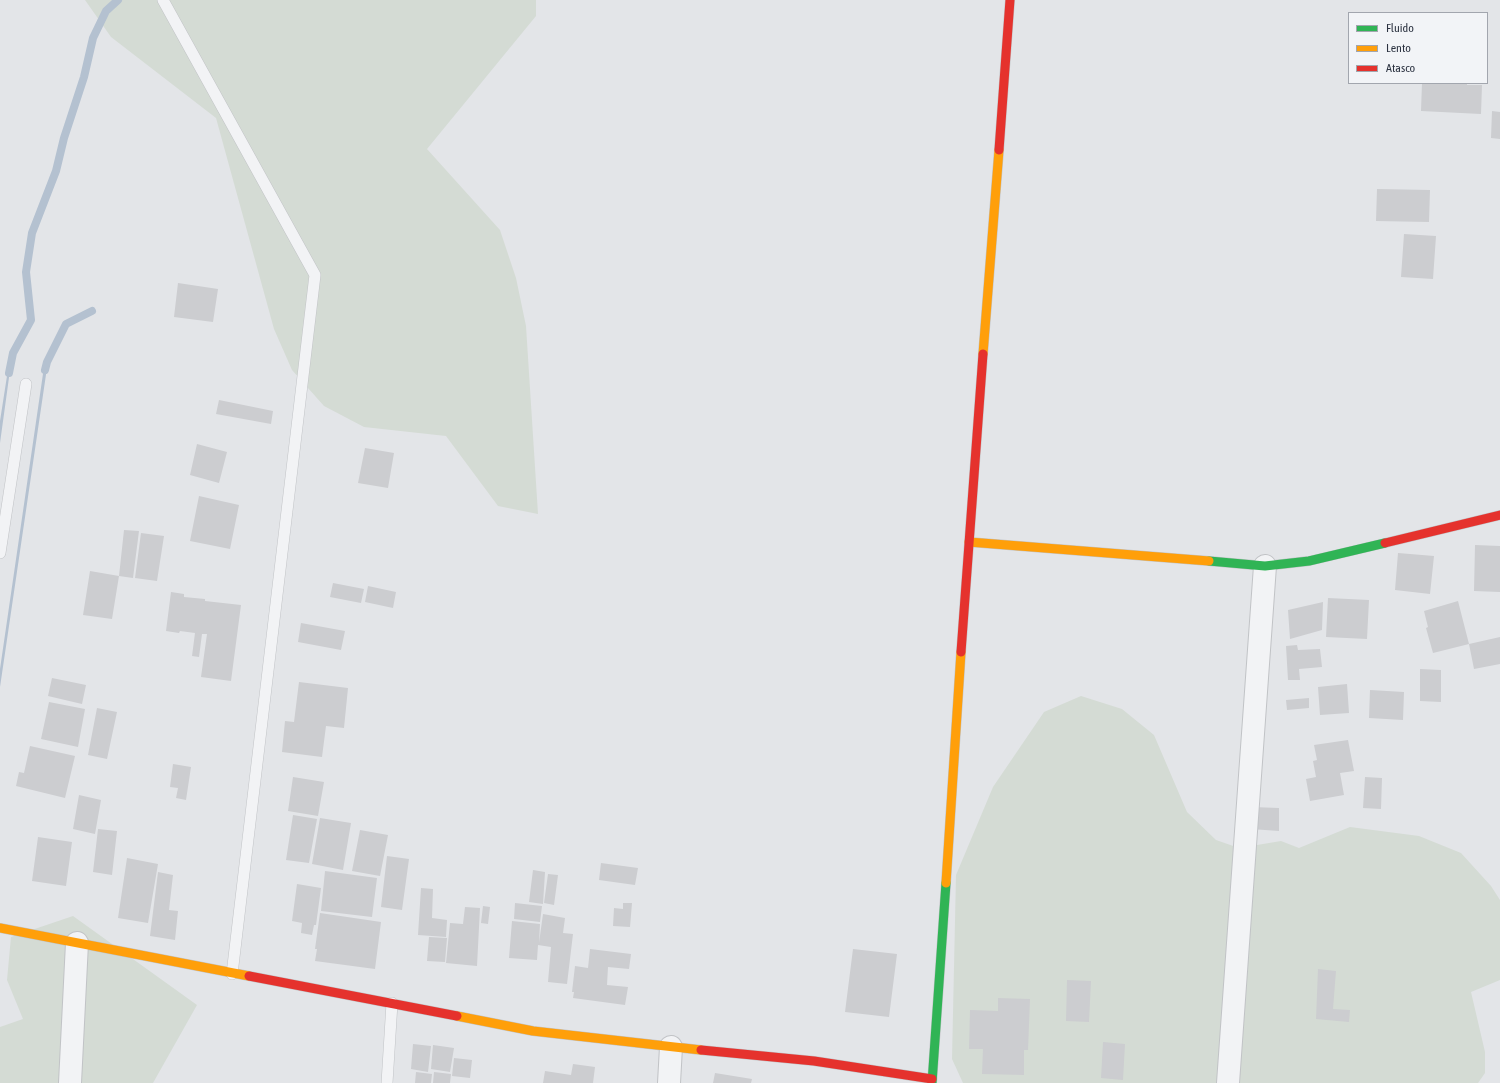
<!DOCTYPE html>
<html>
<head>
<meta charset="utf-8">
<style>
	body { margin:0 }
	#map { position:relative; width:1500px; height:1083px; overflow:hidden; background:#e3e5e8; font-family:"Asap Condensed",sans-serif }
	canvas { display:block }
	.legend { position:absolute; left:1348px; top:12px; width:140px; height:72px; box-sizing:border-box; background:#f2f4f7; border:1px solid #a2a6ae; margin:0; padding:5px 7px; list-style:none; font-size:12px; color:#2b3240 }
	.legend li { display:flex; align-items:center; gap:8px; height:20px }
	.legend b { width:20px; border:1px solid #a2a6ae }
</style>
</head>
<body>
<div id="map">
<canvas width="1500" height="1083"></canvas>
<ul class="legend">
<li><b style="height:5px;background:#30b455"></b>Fluido</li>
<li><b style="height:5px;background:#ff9f0a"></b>Lento</li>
<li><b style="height:5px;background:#e5322d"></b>Atasco</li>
</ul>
</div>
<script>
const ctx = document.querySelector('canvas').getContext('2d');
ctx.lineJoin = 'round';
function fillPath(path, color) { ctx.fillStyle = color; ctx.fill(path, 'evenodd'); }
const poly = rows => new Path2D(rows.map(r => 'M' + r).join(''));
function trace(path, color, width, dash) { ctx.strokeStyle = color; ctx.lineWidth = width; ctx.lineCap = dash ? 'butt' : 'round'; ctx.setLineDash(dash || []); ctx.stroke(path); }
const green = poly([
	[85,0,536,0,536,16,427,149,500,230,516,278,526,326,538,514,498,506,446,436,364,427,324,406,292,370,274,329,216,118,111,37],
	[1081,696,1122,709,1154,735,1187,812,1216,840,1239,848,1281,841,1299,848,1350,827,1419,836,1461,853,1491,886,1500,900,1500,980,1471,992,1485,1052,1485,1073,1478,1083,963,1083,952,1059,956,875,993,787,1044,712],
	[73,916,197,1005,153,1083,0,1083,0,1027,23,1019,7,980,11,937]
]);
const water = poly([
	[45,360,48,361,0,687,0,669],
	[9,363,11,363,0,443,0,421]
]);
const stream = poly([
	[45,370,47,362,66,324,92,311],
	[9,373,13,353,31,320,26,272,32,233,56,171,64,138,84,77,93,38,106,11,118,0]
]);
const building = poly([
	[1422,83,1467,83,1467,85,1482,85,1481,114,1421,111],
	[1492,111,1500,112,1500,139,1491,138],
	[1377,189,1430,190,1429,222,1376,221],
	[1404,234,1436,236,1433,279,1401,277],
	[178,283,218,289,213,322,174,317],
	[219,400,273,411,271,424,216,414],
	[197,444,227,452,219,483,190,475],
	[365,448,394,453,388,488,358,483],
	[199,496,239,505,230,549,190,541],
	[124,530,139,531,133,578,119,576],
	[141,533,164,536,157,581,135,578],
	[1475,545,1500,546,1500,592,1474,591],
	[1398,553,1434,556,1430,594,1395,590],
	[90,571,119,576,112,619,83,615],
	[333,583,364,589,361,603,330,597],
	[368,586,396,592,393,608,365,602],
	[171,592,184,594,184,597,205,599,205,601,241,605,231,681,201,677,207,634,202,634,199,657,192,656,195,633,180,631,179,633,166,631],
	[1328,598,1369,600,1367,639,1326,637],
	[1458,601,1469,644,1500,637,1500,664,1474,669,1469,644,1433,653,1426,628,1428,627,1424,611],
	[1323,602,1322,630,1290,639,1288,610],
	[301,623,345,631,341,650,298,642],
	[1297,645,1298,650,1320,649,1322,667,1299,669,1300,680,1288,680,1286,646],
	[1420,669,1441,670,1441,702,1420,701],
	[52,678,86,685,82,704,48,696],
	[299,682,348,688,344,728,326,726,322,757,282,752,285,721,294,722],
	[1347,684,1349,713,1320,715,1318,687],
	[1370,690,1404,692,1403,720,1369,718],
	[1309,698,1309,708,1287,710,1286,700],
	[49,702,85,709,78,747,41,739],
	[97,708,117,712,107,759,88,755],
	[1348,740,1354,771,1340,773,1344,795,1310,801,1306,779,1316,777,1313,761,1317,760,1314,745],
	[30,746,75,756,65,798,16,786,19,772,24,773],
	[173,764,191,767,186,800,176,798,178,788,170,787],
	[293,777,324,782,318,816,288,811],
	[1365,777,1382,778,1381,809,1363,808],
	[79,795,101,800,95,834,73,829],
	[1252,807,1279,808,1279,831,1251,829],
	[293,815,317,819,309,863,286,860],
	[320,818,351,823,343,870,312,864],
	[98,829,117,831,112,875,93,872],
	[360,830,388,835,380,876,352,871],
	[38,837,72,842,66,886,32,881],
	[387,856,409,859,402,910,381,907],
	[127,858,158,864,148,923,118,918],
	[601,863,638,868,635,885,599,880],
	[533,870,545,872,543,904,529,902],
	[325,871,377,878,372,917,321,911],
	[158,872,173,875,169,910,178,911,175,940,150,936],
	[548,874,558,875,554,905,544,903],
	[297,884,321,888,316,925,314,925,312,935,301,933,302,923,292,921],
	[421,888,433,889,432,918,447,920,446,937,418,935],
	[515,903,542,906,540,922,514,919],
	[623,903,632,903,630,927,613,926,614,908,623,909],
	[483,906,490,907,488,924,481,923],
	[465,907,480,908,477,966,446,963,450,923,463,924],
	[320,913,381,922,375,969,315,961,317,949,315,949],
	[543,914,565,918,563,933,573,934,567,984,548,982,551,947,538,945,537,960,509,958,512,921,540,924,539,943],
	[429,937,447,938,445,962,427,961],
	[590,949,631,954,629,969,608,967,607,985,628,987,625,1005,573,998,574,992,572,992,575,966,588,968],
	[853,949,897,954,889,1017,845,1012],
	[1318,969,1336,971,1333,1009,1350,1010,1349,1022,1316,1019],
	[1067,980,1091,981,1089,1022,1066,1021],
	[998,998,1030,999,1028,1050,1024,1050,1024,1075,982,1074,983,1049,969,1049,970,1010,998,1011],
	[1103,1042,1125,1044,1123,1080,1101,1078],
	[413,1044,431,1046,428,1072,411,1069],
	[433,1045,454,1048,450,1072,431,1069],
	[454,1058,472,1060,470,1078,452,1076],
	[573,1064,595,1067,593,1083,543,1083,545,1071,571,1075],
	[416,1072,432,1074,431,1083,415,1083],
	[434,1072,451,1074,450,1083,433,1083],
	[715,1073,752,1079,751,1083,713,1083]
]);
const lane = poly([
	[163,0,315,275,232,974],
	[0,553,26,384],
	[387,1083,392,1003]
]);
const street = poly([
	[70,1083,77,943],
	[669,1083,671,1047],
	[1228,1083,1265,566]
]);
const fast = poly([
	[1209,561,1265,566,1309,561,1385,543],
	[932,1083,946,883]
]);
const slow = poly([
	[983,354,999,150],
	[969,542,1209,561],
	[946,883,961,652],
	[0,928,249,976],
	[457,1016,533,1031,701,1050]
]);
const jam = poly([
	[999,150,1010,0],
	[1385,543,1500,515],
	[961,652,983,354],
	[249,976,457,1016],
	[701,1050,814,1061,932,1079]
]);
fillPath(green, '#d4dbd4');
fillPath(water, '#b4c1d0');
trace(stream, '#b4c1d0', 8);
fillPath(building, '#cccdd0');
trace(lane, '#c1c3c6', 12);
trace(street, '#c1c3c6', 24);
trace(fast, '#c1c3c6', 10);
trace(slow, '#c1c3c6', 10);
trace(jam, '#c1c3c6', 10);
trace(lane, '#f2f3f5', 11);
trace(street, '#f2f3f5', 22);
trace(fast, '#30b455', 9);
trace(slow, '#ff9f0a', 9);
trace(jam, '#e5322d', 9);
</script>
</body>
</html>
